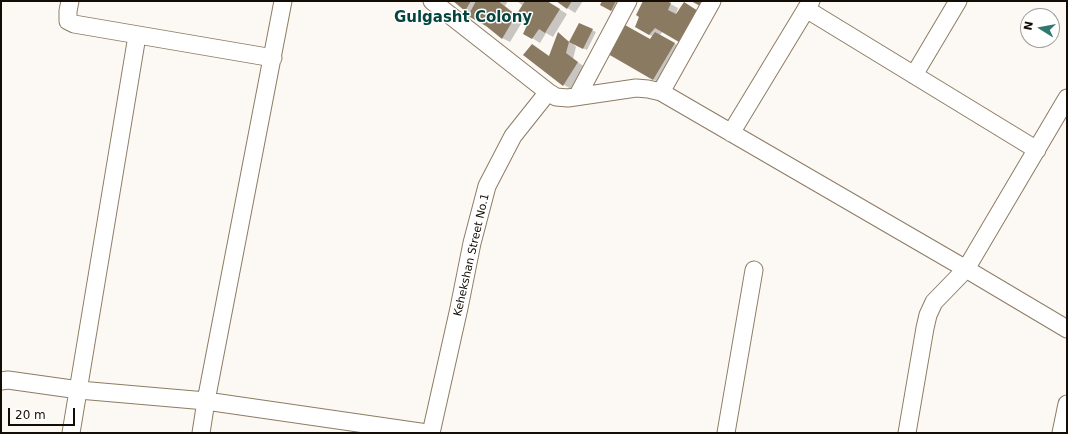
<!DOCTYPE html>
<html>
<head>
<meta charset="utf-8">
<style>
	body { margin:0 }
	#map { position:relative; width:1068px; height:434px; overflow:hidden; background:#fcf8f3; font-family:"DejaVu Sans",sans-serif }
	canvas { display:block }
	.frame { position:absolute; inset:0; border:2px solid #140d05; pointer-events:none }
	.north { position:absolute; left:1020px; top:8px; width:40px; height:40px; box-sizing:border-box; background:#fff; border:1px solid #a19e9b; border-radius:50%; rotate:281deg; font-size:11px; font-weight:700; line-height:16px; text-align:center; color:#140d05 }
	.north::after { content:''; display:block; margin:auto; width:14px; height:18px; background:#32786e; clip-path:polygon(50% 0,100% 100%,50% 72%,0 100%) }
	.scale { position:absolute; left:8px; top:408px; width:67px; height:18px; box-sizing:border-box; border:2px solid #140d05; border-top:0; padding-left:5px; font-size:12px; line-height:14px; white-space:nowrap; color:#140d05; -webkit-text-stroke:3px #fff; paint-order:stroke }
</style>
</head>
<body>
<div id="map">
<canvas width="1068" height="434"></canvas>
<div class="frame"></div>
<div class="north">N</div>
<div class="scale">20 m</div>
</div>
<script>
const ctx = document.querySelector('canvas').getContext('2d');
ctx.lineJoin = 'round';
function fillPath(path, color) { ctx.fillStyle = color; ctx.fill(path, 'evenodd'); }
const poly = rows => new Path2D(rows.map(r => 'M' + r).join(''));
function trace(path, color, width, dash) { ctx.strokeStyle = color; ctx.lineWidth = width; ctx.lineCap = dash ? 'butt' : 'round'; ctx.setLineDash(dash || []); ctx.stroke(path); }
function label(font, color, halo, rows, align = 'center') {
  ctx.font = font + ' "DejaVu Sans",sans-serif'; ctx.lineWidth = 3; ctx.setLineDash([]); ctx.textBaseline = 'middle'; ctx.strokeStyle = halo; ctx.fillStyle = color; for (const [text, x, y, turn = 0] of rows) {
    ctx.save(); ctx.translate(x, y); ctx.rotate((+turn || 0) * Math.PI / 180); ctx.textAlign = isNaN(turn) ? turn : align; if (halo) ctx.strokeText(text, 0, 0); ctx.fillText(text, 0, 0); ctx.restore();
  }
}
const shadow = poly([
	[454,1,508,1,505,6,517,16,523,6,517,1,546,1,567,14,553,37,546,33,540,43,524,33,530,23,524,19,510,42,502,38],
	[557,1,583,1,575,13],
	[603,1,620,1,615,13,602,4],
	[644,1,665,1,678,8,676,14,687,46,663,31,660,35,682,48,661,84,609,53,651,41,653,37,636,26],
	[579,24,596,32,587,50,572,43,576,47,573,59,585,67,571,89,564,85,549,57,558,34,570,42]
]);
const building = poly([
	[453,1,471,1,465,11],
	[476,1,498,1,516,15,502,39,486,26,468,16],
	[525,1,547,1,560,9,545,33,539,29,532,39,523,34,528,23,516,15],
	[556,1,572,1,567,9],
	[602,1,616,1,611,11,600,5],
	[643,1,667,1,671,3,668,10,676,14,684,2,698,11,679,42,655,28,649,35,635,27,639,17,636,15],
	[691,1,705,1,702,7],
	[579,23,593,29,583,49,569,42],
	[625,25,650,39,655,32,675,43,653,80,608,54],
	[558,32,569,42,566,53,578,62,563,86,523,55,532,44,549,56]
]);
const minor = poly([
	[70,1,68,11,68,21,74,24,273,58],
	[432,1,548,92,556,97,568,98,636,88,648,89,661,92,966,269,1067,329],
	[806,9,1037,150],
	[914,75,958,1],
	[661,92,712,1],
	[578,95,628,1],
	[731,133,811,1],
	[1,381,8,380,79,390,206,401,427,433],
	[71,433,137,36],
	[201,433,206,401,283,1],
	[431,433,459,308,472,243,487,186,513,136,548,92],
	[726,433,754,270],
	[907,433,925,328,928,315,934,302,966,269,1067,98],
	[1061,433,1067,404]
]);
const streetNames = [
	["Kehekshan Street No.1",472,255,-77]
];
const districtNames = [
	["Gulgasht Colony",463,18]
];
fillPath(shadow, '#0003');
fillPath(building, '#8b7a62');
trace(minor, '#8d7c64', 19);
trace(minor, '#fff', 17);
label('11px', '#140d05', '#fff', streetNames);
label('bold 15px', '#06453e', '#fff', districtNames);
</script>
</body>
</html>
